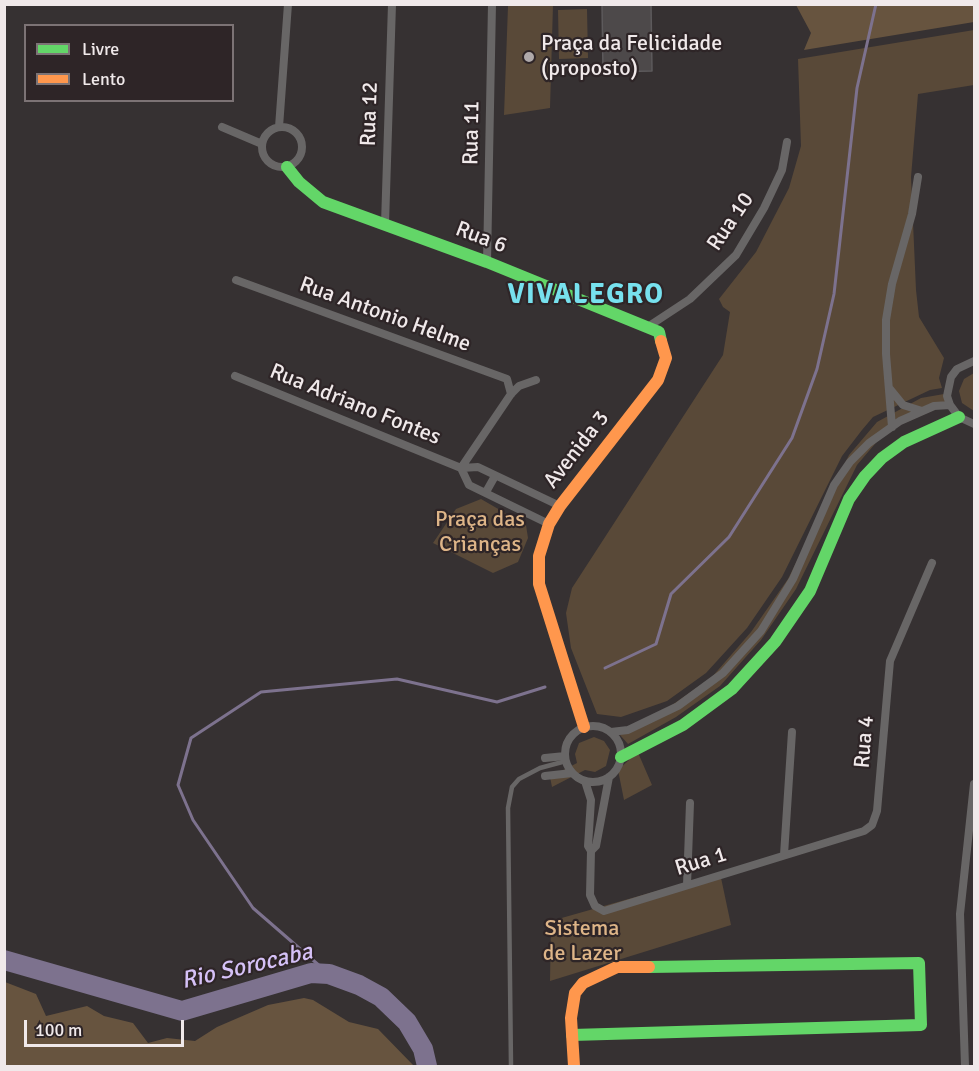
<!DOCTYPE html>
<html>
<head>
<meta charset="utf-8">
<style>
	body { margin:0 }
	#map { position:relative; width:979px; height:1071px; overflow:hidden; background:#363132; font-family:Signika,sans-serif }
	canvas { display:block }
	.frame { position:absolute; inset:0; border:6px solid #f0e9ea; pointer-events:none }
	.legend { position:absolute; left:24px; top:24px; width:210px; height:78px; box-sizing:border-box; background:#2e2527; border:2px solid #7c7375; margin:0; padding:8px 10px; list-style:none; font-size:18px; color:#f0e9ea }
	.legend li { display:flex; align-items:center; gap:12px; height:30px }
	.legend b { width:30px; border:2px solid #7c7375 }
	.scale { position:absolute; left:24px; top:1020px; width:160px; height:27px; box-sizing:border-box; border:3px solid #f0e9ea; border-top:0; padding-left:8px; font-size:18px; line-height:21px; white-space:nowrap; color:#f0e9ea; -webkit-text-stroke:4px #2e2527; paint-order:stroke }
</style>
</head>
<body>
<div id="map">
<canvas width="979" height="1071"></canvas>
<div class="frame"></div>
<ul class="legend">
<li><b style="height:8px;background:#63d668"></b>Livre</li>
<li><b style="height:8px;background:#ff974d"></b>Lento</li>
</ul>
<div class="scale">100 m</div>
</div>
<script>
const ctx = document.querySelector('canvas').getContext('2d');
ctx.lineJoin = 'round';
function fillPath(path, color) { ctx.fillStyle = color; ctx.fill(path, 'evenodd'); }
const poly = rows => new Path2D(rows.map(r => 'M' + r).join(''));
function trace(path, color, width, dash) { ctx.strokeStyle = color; ctx.lineWidth = width; ctx.lineCap = dash ? 'butt' : 'round'; ctx.setLineDash(dash || []); ctx.stroke(path); }
function label(font, color, halo, rows, align = 'center') {
  ctx.font = font + ' Signika,sans-serif'; ctx.lineWidth = 4.5; ctx.setLineDash([]); ctx.textBaseline = 'middle'; ctx.strokeStyle = halo; ctx.fillStyle = color; for (const [text, x, y, turn = 0] of rows) {
    ctx.save(); ctx.translate(x, y); ctx.rotate((+turn || 0) * Math.PI / 180); ctx.textAlign = isNaN(turn) ? turn : align; if (halo) ctx.strokeText(text, 0, 0); ctx.fillText(text, 0, 0); ctx.restore();
  }
}
const green = poly([
	[553,5,550,108,504,115,508,6],
	[587,9,588,58,559,59,558,10],
	[974,30,974,85,918,94,911,177,916,290,919,317,944,358,939,378,942,388,930,390,873,417,862,430,842,456,782,577,747,628,706,673,667,701,621,717,597,714,571,648,566,613,572,588,723,355,730,312,723,307,719,299,756,252,789,188,801,146,798,59],
	[974,373,974,411,962,403,959,391,964,379],
	[944,394,950,403,886,431,857,465,796,589,761,640,720,686,676,717,628,744,620,735,672,705,712,677,751,632,788,579,849,455,877,422,921,398],
	[481,499,526,525,528,538,518,562,493,573,433,543,456,509],
	[594,737,604,741,610,750,606,766,595,772,585,770,552,787,550,777,577,763,575,754,579,743],
	[636,748,652,785,624,800,618,770,629,760,630,751],
	[720,873,731,925,550,981,551,921]
]);
const forest = poly([
	[796,5,974,5,974,22,804,50,811,33],
	[5,982,36,994,46,1016,87,1006,104,1016,133,1023,148,1043,167,1038,195,1041,217,1027,268,1005,304,998,313,1000,349,1022,378,1029,414,1066,5,1066]
]);
const stream = poly([
	[605,668,656,644,671,594,729,537,792,438,817,369,834,294,857,88,876,4],
	[329,974,253,908,193,820,178,785,191,738,261,692,397,679,497,702,545,687]
]);
const river = poly([
	[4,960,182,1011,311,973,329,974,359,985,381,997,407,1022,423,1049,427,1066]
]);
const building = poly([
	[602,4,651,4,652,71,603,72,602,4]
]);
const lane = poly([
	[511,1066,508,808,512,787,519,779,540,768,566,761]
]);
const street = poly([
	'262 147a20 20 0 1 1 40 0a20 20 0 1 1-40 0Z',
	[222,127,262,144],
	[279,127,288,4],
	[385,224,392,4],
	[487,262,492,4],
	[236,280,507,379,511,394],
	[649,326,690,299,736,255,764,208,782,170,787,142],
	[974,361,957,369,951,377,947,396,950,405,959,417,974,424],
	[235,376,461,468,478,467,560,506],
	[890,389,903,405,922,411],
	[892,427,886,354,886,320,892,284,912,214,918,177],
	[461,468,511,394,519,386,536,380],
	[461,468,469,485,549,524],
	[486,492,495,476],
	'565 754a28 28 0 1 1 56 0a28 28 0 1 1-56 0Z',
	[611,732,628,730,678,706,723,673,761,631,793,579,834,485,850,462,869,443,900,421,934,406,950,405],
	[545,758,565,756],
	[545,776,572,773],
	[585,781,591,800,588,846,591,851,590,895,595,906,604,911,864,831,872,825,877,811,890,661,932,563],
	[591,851,596,846,609,777],
	[784,855,792,732],
	[687,885,690,803],
	[965,1066,960,914,974,784]
]);
const fast = poly([
	[287,167,299,182,323,202,487,262,659,332,661,341],
	[621,757,683,725,732,689,775,642,810,591,849,499,865,476,882,458,904,442,959,417],
	[572,1035,921,1025,919,963,649,967]
]);
const slow = poly([
	[584,727,539,584,539,556,549,524,560,506,658,380,666,358,661,341],
	[574,1066,571,1018,575,993,583,983,617,967,649,967]
]);
const markers = [
	[529,57,6,"#afa9aa"]
];
const poiNames = [
	["Praça da Felicidade",541,44],
	["(proposto)",541,69]
];
const streetNames = [
	["Rua 12",370,114,-88],
	["Rua 11",472,133,-89],
	["Rua 10",731,222,-56],
	["Rua 6",481,238,21],
	["Rua Antonio Helme",385,315,20],
	["Rua Adriano Fontes",355,405,22],
	["Avenida 3",577,450,-52],
	["Rua 4",865,742,-85],
	["Rua 1",701,862,-17]
];
const parkNames = [
	["Praça das",480,520],
	["Crianças",480,545],
	["Sistema",582,929],
	["de Lazer",582,954]
];
const waterNames = [
	["Rio Sorocaba",247,967,-13]
];
const districtNames = [
	["VIVALEGRO",586,296]
];
fillPath(green, '#594938');
fillPath(forest, '#67543f');
trace(stream, '#7d728e', 3);
trace(river, '#7d728e', 20);
fillPath(building, '#4d494a');
trace(building, '#5d5a5c', 1.5);
trace(lane, '#686666', 4.5);
trace(street, '#686666', 8);
trace(fast, '#63d668', 12);
trace(slow, '#ff974d', 12);
for (const [x, y, r, color] of markers) { const dot = new Path2D(); dot.arc(x, y, r, 0, 2 * Math.PI); ctx.fillStyle = color; ctx.fill(dot); trace(dot, '#2e2527', 2); }
label('22px', '#f0e9ea', '#2e2527', poiNames, 'left');
label('22px', '#f0e9ea', '#2e2527', streetNames);
label('22px', '#deb588', '#2e2527', parkNames);
label('italic 24px', '#d5c1f7', '#2e2527', waterNames);
ctx.letterSpacing = '1.5px';
label('bold 28px', '#77e1ee', '#2e2527', districtNames);
ctx.letterSpacing = '0px';
</script>
</body>
</html>
